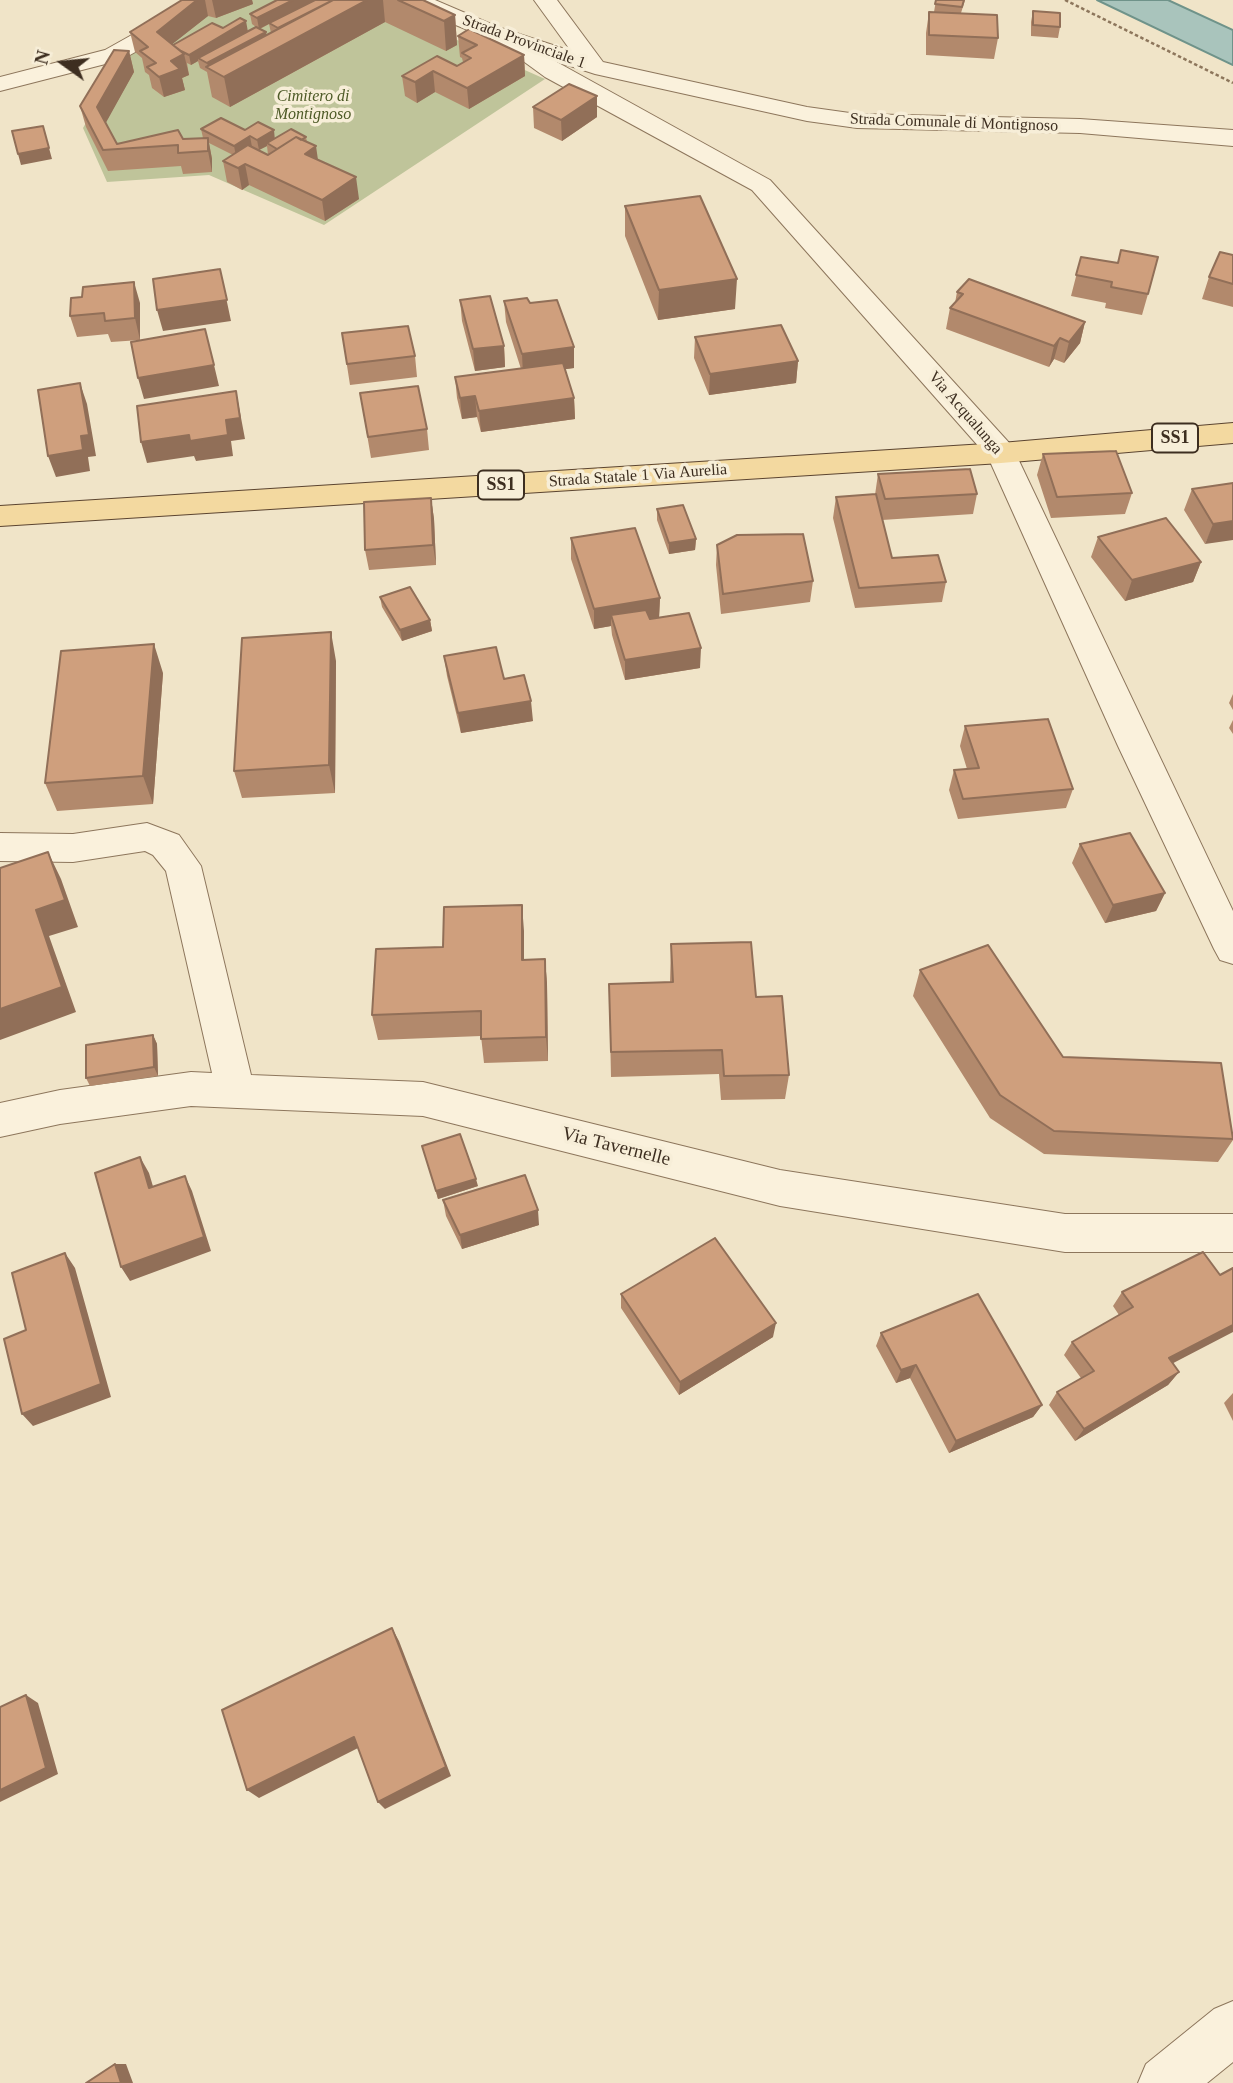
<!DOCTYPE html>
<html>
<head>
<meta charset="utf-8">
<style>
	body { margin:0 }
	#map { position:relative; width:1233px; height:2083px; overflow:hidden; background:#f0e4c8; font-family:"Times New Roman",serif }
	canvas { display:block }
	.north { position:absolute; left:28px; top:28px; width:70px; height:70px; -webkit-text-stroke:5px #f7eed8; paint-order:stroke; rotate:285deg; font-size:19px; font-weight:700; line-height:28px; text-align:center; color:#3d2e20 }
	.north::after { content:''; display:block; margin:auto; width:24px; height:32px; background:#3d2e20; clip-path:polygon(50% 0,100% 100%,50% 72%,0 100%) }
</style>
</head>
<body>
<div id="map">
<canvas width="1233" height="2083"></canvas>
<div class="north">N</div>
</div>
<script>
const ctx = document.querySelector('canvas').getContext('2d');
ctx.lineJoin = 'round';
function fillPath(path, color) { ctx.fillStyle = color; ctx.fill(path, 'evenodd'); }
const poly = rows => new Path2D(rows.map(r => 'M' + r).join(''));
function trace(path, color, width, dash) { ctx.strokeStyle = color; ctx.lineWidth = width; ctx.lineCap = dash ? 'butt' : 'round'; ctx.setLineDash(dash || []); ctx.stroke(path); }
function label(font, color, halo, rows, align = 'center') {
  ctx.font = font + ' "Times New Roman",serif'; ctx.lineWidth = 7; ctx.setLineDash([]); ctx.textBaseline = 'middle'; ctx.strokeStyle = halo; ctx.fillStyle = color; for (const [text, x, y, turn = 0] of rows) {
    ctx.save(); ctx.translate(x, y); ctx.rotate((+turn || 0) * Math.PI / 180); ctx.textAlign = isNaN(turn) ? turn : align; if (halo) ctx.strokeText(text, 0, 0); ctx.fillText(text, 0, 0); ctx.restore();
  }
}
const cemetery = poly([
	[232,0,367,0,545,79,324,225,209,175,107,182,83,128,116,71,133,52]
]);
const water = poly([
	[1097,0,1168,0,1233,30,1233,65,1097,0]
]);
const path = poly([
	[1065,0,1233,83]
]);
const minor = poly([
	[201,0,232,0,229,5,187,23,121,60,0,91,0,77,105,50,171,13,201,0],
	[404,0,435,0,498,27,571,51,534,0,557,0,603,62,807,107,857,114,1080,119,1233,130,1233,146,1080,133,857,128,807,121,595,74,555,61,770,180,1012,446,1233,911,1233,964,1220,960,1214,949,1118,746,988,457,752,190,545,77,497,42,407,5,404,0],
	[147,823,179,835,201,866,251,1075,423,1082,780,1170,1065,1214,1233,1214,1233,1252,1065,1252,780,1206,423,1116,191,1106,60,1124,0,1137,0,1103,60,1090,191,1072,212,1073,166,871,153,855,145,851,73,862,0,861,0,833,73,834,147,823],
	[1233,2001,1233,2062,1207,2083,1138,2083,1146,2064,1214,2009,1233,2001]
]);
const major = poly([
	[1233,423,1233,443,1001,463,0,526,0,506,1001,443,1233,423]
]);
const wall = poly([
	[182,0,252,0,253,4,216,18,208,16,172,44,173,45,223,28,248,31,256,27,252,24,250,14,277,0,423,0,455,15,457,45,446,51,385,22,230,107,212,97,207,72,200,68,198,61,191,65,187,63,189,75,182,78,185,90,164,97,152,88,149,75,145,72,142,58,135,52,130,32],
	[269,24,271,33,266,35,266,32,260,29],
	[936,0,965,0,961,13,998,38,994,59,926,55,926,33,929,12,934,12],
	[1033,11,1060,27,1058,38,1031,36,1031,22],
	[458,36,524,55,525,76,469,109,435,92,417,103,405,96,402,76,457,66,463,62,462,58,460,57],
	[129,51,134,72,105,123,117,144,203,138,201,129,245,130,275,138,306,137,307,142,318,160,359,199,325,221,249,185,242,190,227,182,223,161,233,155,209,143,212,159,212,172,183,174,181,166,108,171,86,127,80,106],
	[267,146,268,155,259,150],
	[597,96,597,117,562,141,534,128,533,107],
	[625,206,735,309,658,320,625,236],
	[1233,255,1233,307,1202,299,1209,277],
	[1081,257,1117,263,1148,294,1142,315,1105,308,1106,303,1071,296],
	[957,292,1085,322,1080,343,1064,363,1054,359,1049,367,946,329,950,308,955,303],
	[460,300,504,346,505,367,475,371,462,321],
	[504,301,530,303,574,347,574,368,565,369,574,398,575,419,481,432,477,417,462,419,457,398,455,377,521,369,506,322],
	[140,303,140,340,111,342,108,334,77,337,70,316],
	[342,333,415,356,417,377,350,385],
	[695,337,798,361,796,383,709,395,694,358],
	[360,393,427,429,429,450,371,458],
	[1043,454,1132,493,1125,514,1051,518,1037,475],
	[878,474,977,494,973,514,882,520,892,558,946,582,942,602,855,608,833,518,836,497,875,495],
	[1233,483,1205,544,1184,510,1192,489],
	[431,498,434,519,436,565,369,570,365,550],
	[657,509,696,539,695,550,669,554,657,520],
	[1098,537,1201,562,1193,582,1125,601,1091,557],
	[571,538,660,598,659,618,700,668,625,680,612,635,611,626,594,629,571,559],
	[717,545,813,581,810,602,721,614,716,565],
	[380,597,430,620,432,631,402,641,382,607],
	[444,656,504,679,533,721,461,733,447,676],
	[336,661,335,793,242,798,234,771],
	[163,673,153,804,57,811,45,783],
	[1233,694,1233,710,1229,703],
	[1233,720,1233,734,1229,728],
	[965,726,1073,789,1066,808,958,819,949,790,954,770,967,769,960,746],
	[1080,844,1165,893,1156,911,1105,923,1072,863],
	[524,931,524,959,545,959,547,984,548,1061,484,1063,481,1036,378,1040,372,1015,443,947],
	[671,944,756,997,789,1075,785,1099,721,1100,719,1074,611,1077,609,984,670,983],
	[920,970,1063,1057,1233,1134,1233,1140,1218,1162,1044,1154,990,1118,913,996],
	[153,1035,157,1044,158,1076,90,1086,86,1078],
	[422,1146,478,1186,438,1199],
	[443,1200,539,1225,462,1249,446,1216],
	[1122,1292,1179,1372,1168,1385,1075,1441,1049,1405,1057,1392,1081,1378,1064,1355,1072,1342,1119,1315,1113,1306],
	[621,1294,773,1337,679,1395,621,1308],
	[881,1333,1042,1405,1033,1417,949,1453,910,1378,896,1383,876,1346],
	[1233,1393,1233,1421,1224,1403]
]);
const shadedWall = poly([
	[197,0,205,0,208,16,161,53,157,32],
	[212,0,252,0,253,4,216,18],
	[293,0,316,0,259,29,257,18],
	[367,0,383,0,385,22,230,107,224,77],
	[455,15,457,45,446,51,444,21],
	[246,21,248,32,198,58,198,61,191,65,189,55],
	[266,32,268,42,209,69,207,63],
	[129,51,134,72,103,128,97,107],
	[184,54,189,75,182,78,185,90,164,97,159,77,171,61],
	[524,55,525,76,469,109,467,88],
	[433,71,435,92,417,103,415,82],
	[597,96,597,117,562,141,561,120],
	[274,130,275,141,267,143,267,146,259,150,257,140],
	[250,136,252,147,236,156,234,146],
	[208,138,212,159,212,172,208,151],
	[316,146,319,167,305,154],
	[49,148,52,159,21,165,18,154],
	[245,164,249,185,242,190,238,168],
	[356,177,359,199,325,221,322,200],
	[220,269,231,321,163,331,157,310],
	[737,279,735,309,658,320,659,290],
	[134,282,140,303,140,340,135,318],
	[1085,322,1080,343,1064,363,1069,342],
	[1060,338,1054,359,1049,367,1054,346],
	[504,346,505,367,475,371,473,349],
	[574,347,574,368,523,375,522,354],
	[798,361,796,383,709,395,710,374],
	[214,365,219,386,144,399,138,378],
	[80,383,87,404,96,456,88,457,90,471,56,477,48,456,81,436],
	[236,391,245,439,231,441,233,456,196,461,194,456,147,463,141,442,189,435,226,420],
	[475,396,477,417,462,419,460,398],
	[574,398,575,419,481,432,479,411],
	[431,498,434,519,436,565,433,545],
	[1233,521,1233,540,1205,544,1213,524],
	[696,539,695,550,669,554,669,543],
	[1201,562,1193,582,1125,601,1132,580],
	[660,598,659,618,615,626,611,615,611,626,594,629,594,609],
	[430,620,432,631,402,641,400,630],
	[331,632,336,661,335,793,329,765],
	[154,644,163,673,153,804,143,776],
	[701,648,700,668,625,680,625,660],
	[531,701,533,721,461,733,458,713],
	[48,852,61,879,78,927,49,936,76,1012,0,1040,0,1009,36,910],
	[1165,893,1156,911,1105,923,1113,905],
	[522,905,524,931,524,985,522,960],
	[545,959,547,984,548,1061,546,1037],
	[153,1035,157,1044,158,1076,154,1067],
	[140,1157,149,1173,158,1203,149,1188],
	[185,1176,192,1191,211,1251,130,1281,121,1267],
	[476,1179,478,1186,438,1199,436,1191],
	[538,1210,539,1225,462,1249,460,1235],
	[65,1253,75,1268,111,1397,33,1426,22,1414],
	[776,1323,773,1337,679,1395,680,1382],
	[1233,1325,1233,1332,1158,1371,1169,1358],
	[916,1365,910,1378,896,1383,901,1370],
	[1179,1372,1168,1385,1075,1441,1084,1429],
	[1042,1405,1033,1417,949,1453,956,1441],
	[392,1628,399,1641,451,1776,385,1809,378,1802],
	[26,1695,38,1703,58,1774,0,1802,0,1790],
	[354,1737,362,1746,259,1798,247,1790],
	[115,2064,126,2064,133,2083,121,2083]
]);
const building = poly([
	[182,0,197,0,157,32,184,54,171,61,180,69,159,77,147,67,156,63,140,51,148,47,130,32,182,0],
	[277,0,293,0,257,18,250,14,277,0],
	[315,0,333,0,278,28,269,23,315,0],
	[333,0,367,0,224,77,206,67,333,0],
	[398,0,423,0,455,15,444,21,398,0],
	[936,0,964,0,962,7,935,4,936,0],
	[1033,11,1060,13,1060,27,1033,25,1033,11],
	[929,12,997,15,998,38,929,35,929,12],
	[240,18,246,21,189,55,181,51,173,45,212,23,223,28,240,18],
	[256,27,266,32,207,63,198,58,256,27],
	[469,29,524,55,467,88,433,71,415,82,402,76,437,56,457,66,471,58,462,53,477,45,458,36,469,29],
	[114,50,129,51,97,107,117,144,178,130,183,139,208,138,208,151,178,153,178,145,103,150,80,106,114,50],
	[569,84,597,96,561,120,533,107,569,84],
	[221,118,245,130,258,122,274,130,257,140,250,136,234,146,201,129,221,118],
	[43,126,49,148,18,154,12,131,43,126],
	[291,129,306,137,301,140,296,137,277,149,267,143,291,129],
	[296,137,316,146,305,154,356,177,322,200,245,164,238,168,223,161,248,145,268,155,296,137],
	[700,196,737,279,659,290,625,206,700,196],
	[1121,250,1158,257,1148,294,1111,287,1112,282,1076,275,1081,257,1118,263,1121,250],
	[1220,252,1233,255,1233,284,1209,277,1220,252],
	[220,269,227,300,157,310,153,279,220,269],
	[969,279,1085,322,1069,342,1060,338,1054,346,950,308,963,294,957,292,969,279],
	[134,282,135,318,105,321,104,313,70,316,71,298,82,297,83,287,134,282],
	[490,296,504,346,473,349,460,300,490,296],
	[527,298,530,303,557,300,574,347,522,354,504,301,527,298],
	[781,325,798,361,710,374,695,337,781,325],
	[408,326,415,356,347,364,342,333,408,326],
	[205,329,214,365,138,378,131,342,205,329],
	[563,363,574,398,479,411,475,396,460,398,455,377,563,363],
	[80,383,89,435,81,436,83,450,48,456,38,390,80,383],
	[418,386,427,429,368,437,360,393,418,386],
	[236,391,240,418,226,420,228,435,190,441,189,435,141,442,137,406,236,391],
	[1116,451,1132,493,1057,497,1043,454,1116,451],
	[970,469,977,494,885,499,878,474,970,469],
	[1233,483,1233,521,1213,524,1192,489,1233,483],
	[876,494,892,558,938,555,946,582,859,588,836,497,876,494],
	[431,498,433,545,365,550,364,502,431,498],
	[683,505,696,539,669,543,657,509,683,505],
	[1166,518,1201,562,1132,580,1098,537,1166,518],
	[635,528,660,598,594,609,571,538,635,528],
	[803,534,813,581,723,594,717,545,737,535,803,534],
	[410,587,430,620,400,630,380,597,410,587],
	[646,610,650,619,689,613,701,648,625,660,611,615,646,610],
	[331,632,329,765,234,771,242,638,331,632],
	[154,644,143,776,45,783,61,651,154,644],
	[496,647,504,679,524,675,531,701,458,713,444,656,496,647],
	[1048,719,1073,789,963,799,954,770,979,768,965,726,1048,719],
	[1130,833,1165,893,1113,905,1080,844,1130,833],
	[48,852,65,900,36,910,62,987,0,1009,0,868,48,852],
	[522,905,522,960,545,959,546,1037,481,1039,481,1011,372,1015,376,949,443,947,444,907,522,905],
	[751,942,756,997,782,996,789,1075,724,1076,722,1050,611,1052,609,984,673,982,671,944,751,942],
	[988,945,1063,1057,1221,1063,1233,1139,1054,1131,1000,1095,920,970,988,945],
	[153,1035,154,1067,86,1078,86,1045,153,1035],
	[460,1134,476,1179,436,1191,422,1146,460,1134],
	[140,1157,149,1188,185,1176,204,1237,121,1267,95,1173,140,1157],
	[525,1175,538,1210,460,1235,443,1200,525,1175],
	[715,1238,776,1323,680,1382,621,1294,715,1238],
	[1203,1252,1220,1275,1233,1268,1233,1325,1169,1358,1179,1372,1084,1429,1057,1392,1094,1371,1072,1342,1133,1307,1122,1292,1203,1252],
	[65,1253,101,1384,22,1414,4,1339,26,1330,12,1273,65,1253],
	[978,1294,1042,1405,956,1441,916,1365,901,1370,881,1333,978,1294],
	[392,1628,446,1767,378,1802,354,1737,247,1790,222,1710,392,1628],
	[26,1695,46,1768,0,1790,0,1707,26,1695],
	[115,2064,121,2083,86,2083,115,2064]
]);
const farStreetnames = [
	["Strada Provinciale 1",524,42,20],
	["Strada Comunale di Montignoso",954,123,2],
	["Via Acqualunga",965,413,49],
	["Strada Statale 1 Via Aurelia",638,476,-4]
];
const farParknames = [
	["Cimitero di",313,97],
	["Montignoso",313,115]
];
const shields = [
	[1175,438,46],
	[501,485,46]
];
const shieldNames = [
	["SS1",1175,438],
	["SS1",501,485]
];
const streetNames = [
	["Via Tavernelle",616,1147,14]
];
fillPath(cemetery, '#bfc49a');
fillPath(water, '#a9c4bc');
trace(water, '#6f938a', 2);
trace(minor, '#8d765c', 2);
trace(major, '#5b4430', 2);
trace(path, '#8d765c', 2.5, [3.5, 2.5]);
fillPath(minor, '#faf1dc');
fillPath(major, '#f3d9a0');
fillPath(wall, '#b2896c');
fillPath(shadedWall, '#916f58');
fillPath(building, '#cf9f7d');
trace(building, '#916f58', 2);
label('16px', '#3d2e20', '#f7eed8', farStreetnames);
label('italic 16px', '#4d5a26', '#f7eed8', farParknames);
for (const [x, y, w] of shields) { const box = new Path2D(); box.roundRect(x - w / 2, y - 14.5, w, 29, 5); ctx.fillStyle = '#f7eed8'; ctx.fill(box); trace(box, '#3d2e20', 2); }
label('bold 18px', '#3d2e20', null, shieldNames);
label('19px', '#3d2e20', '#f7eed8', streetNames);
</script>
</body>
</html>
